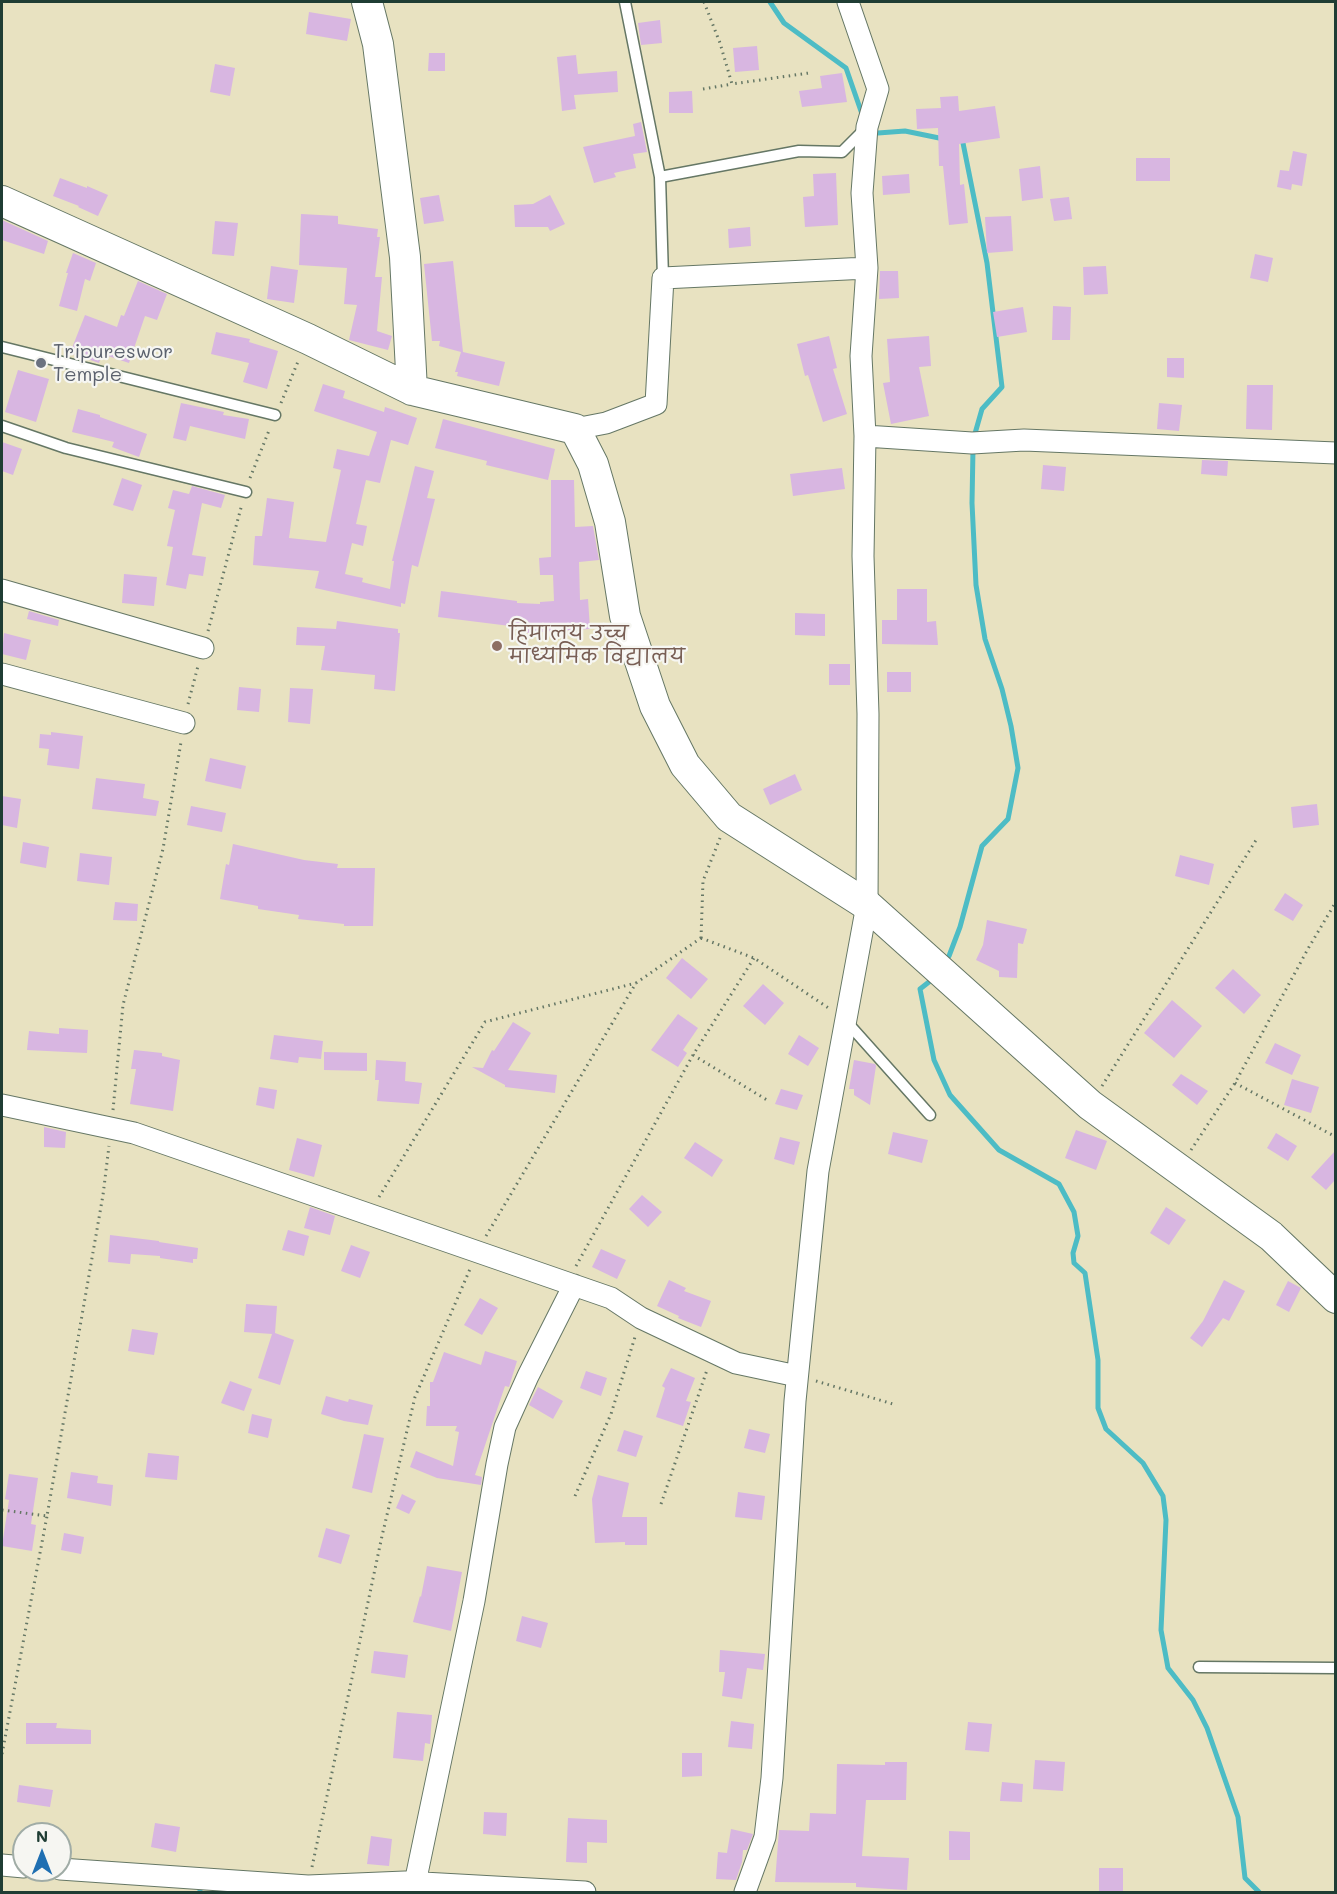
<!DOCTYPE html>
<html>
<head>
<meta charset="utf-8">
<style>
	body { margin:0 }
	#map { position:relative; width:1337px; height:1894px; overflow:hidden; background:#e8e2c1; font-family:Mali,sans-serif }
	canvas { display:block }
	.frame { position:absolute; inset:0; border:3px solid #1f3d34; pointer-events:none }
	.north { position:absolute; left:12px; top:1822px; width:60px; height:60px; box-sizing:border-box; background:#f6f6f2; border:2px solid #a0aca6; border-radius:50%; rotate:0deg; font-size:16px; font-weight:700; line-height:24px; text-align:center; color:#1f3d34 }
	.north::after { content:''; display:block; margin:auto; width:21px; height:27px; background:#1f6fb2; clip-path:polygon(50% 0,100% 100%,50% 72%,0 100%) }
</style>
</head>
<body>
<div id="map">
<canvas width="1337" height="1894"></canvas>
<div class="frame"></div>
<div class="north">N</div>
</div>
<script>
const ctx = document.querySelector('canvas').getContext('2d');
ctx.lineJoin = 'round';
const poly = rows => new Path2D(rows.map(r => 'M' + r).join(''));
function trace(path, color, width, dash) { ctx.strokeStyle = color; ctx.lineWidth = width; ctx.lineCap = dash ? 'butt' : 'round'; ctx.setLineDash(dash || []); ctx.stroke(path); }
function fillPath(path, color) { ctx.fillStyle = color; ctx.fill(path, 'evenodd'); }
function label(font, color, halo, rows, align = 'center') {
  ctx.font = font + ' Mali,"Playpen Sans Deva",sans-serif'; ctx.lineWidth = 4.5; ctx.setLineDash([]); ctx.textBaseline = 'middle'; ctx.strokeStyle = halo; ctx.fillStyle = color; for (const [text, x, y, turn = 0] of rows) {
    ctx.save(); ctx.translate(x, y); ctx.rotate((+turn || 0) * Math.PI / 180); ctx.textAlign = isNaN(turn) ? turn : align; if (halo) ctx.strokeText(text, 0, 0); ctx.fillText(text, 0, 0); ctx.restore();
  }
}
const stream = poly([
	[770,2,784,23,846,68,862,114],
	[878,133,905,131,944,139],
	[962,138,987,263,1002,387,982,409,974,437],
	[949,956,960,927,982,846,1008,819,1018,768,1011,726,1002,689,985,639,976,585,972,503,973,449],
	[934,978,920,989,934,1060,950,1095,999,1150,1059,1184,1074,1212,1078,1236,1073,1253,1074,1263,1085,1273,1098,1360,1098,1408,1106,1429,1143,1463,1163,1496,1166,1520,1161,1630,1168,1668,1193,1700,1207,1728,1238,1817,1245,1878,1259,1892],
	[200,1886,200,1892]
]);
const building = poly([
	[309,12,351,19,347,41,306,34],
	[660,20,662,43,641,45,638,23],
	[757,46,759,70,735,72,733,48],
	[429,53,445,53,445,71,428,71],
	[576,55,578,74,617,71,618,92,574,95,576,109,562,111,557,57],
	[215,64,235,68,230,96,210,92],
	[842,73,847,102,802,107,799,91,822,88,820,76],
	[692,91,693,113,669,113,669,92],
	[958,96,959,111,995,106,1000,138,959,144,960,185,964,184,968,223,949,225,943,166,939,166,938,128,917,129,916,109,941,108,940,97],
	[641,122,647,152,633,154,636,168,614,173,616,177,594,183,583,147,635,136,633,124],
	[1293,151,1307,154,1302,186,1292,184,1291,190,1277,187,1280,170,1289,171],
	[1136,158,1170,158,1170,181,1136,181],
	[1040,166,1043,198,1022,201,1019,169],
	[836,173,838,225,805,227,803,197,814,196,813,174],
	[909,174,910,193,883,195,882,176],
	[60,178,87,188,87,186,108,195,98,216,78,207,79,206,53,196],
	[439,195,444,221,424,224,420,198],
	[550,195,565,224,550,231,548,227,515,227,514,205,533,204],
	[1069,197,1072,219,1054,221,1050,199],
	[301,214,338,216,338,224,378,229,377,237,380,237,375,277,382,277,377,331,392,336,388,350,349,340,357,305,344,304,347,268,299,265],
	[1011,216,1013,251,987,253,985,217],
	[2,220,48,241,44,254,2,240],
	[215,221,238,223,234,256,212,254],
	[750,227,751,246,729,248,728,229],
	[73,253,96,263,90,281,85,279,77,311,59,306,68,273,66,273],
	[1255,254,1273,258,1268,282,1250,278],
	[453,261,463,352,505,362,499,386,457,376,458,372,455,372,461,352,439,346,440,341,432,341,424,264],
	[271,266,298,270,294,303,267,299],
	[1106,266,1108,294,1084,295,1083,267],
	[880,271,898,271,899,298,879,299],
	[138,281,167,294,157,320,145,316,129,363,102,354,99,363,70,353,85,315,117,327,121,315,124,316],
	[1053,306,1071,307,1070,340,1052,340],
	[1023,307,1027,332,997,337,993,312],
	[216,332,250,339,249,342,278,351,267,389,243,382,249,363,211,354],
	[829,336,837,368,833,369,847,414,823,422,808,375,805,376,797,344],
	[929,336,931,366,919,367,929,416,891,424,883,383,890,382,887,339],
	[1167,358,1184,358,1184,378,1167,377],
	[18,370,49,379,36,422,5,412],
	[323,384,345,391,343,398,384,412,385,407,417,418,408,445,391,440,380,483,366,480,356,524,367,526,363,546,352,543,345,574,363,578,362,582,390,589,394,561,392,561,415,466,434,471,427,498,435,499,418,567,412,565,405,604,401,603,401,607,315,588,319,571,253,565,255,536,262,536,267,498,294,502,289,538,326,542,341,470,333,468,337,449,369,456,377,432,314,411],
	[1247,385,1273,385,1272,430,1246,429],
	[181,403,224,412,223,415,249,419,245,439,190,426,186,441,173,438],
	[1159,403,1182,405,1179,431,1157,429],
	[78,409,100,415,100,417,147,434,139,457,112,447,114,442,72,432],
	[443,419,555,449,548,480,486,465,487,461,435,448],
	[2,442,22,449,13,475,2,471],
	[1202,460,1228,461,1227,476,1201,474],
	[1043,465,1066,467,1064,491,1041,489],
	[842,468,845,489,793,496,790,474],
	[122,478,142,485,133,511,113,505],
	[551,480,574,480,575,527,593,526,599,560,579,562,580,600,588,599,590,629,526,633,526,628,438,617,441,591,517,601,517,603,540,604,540,602,554,601,553,575,540,575,539,558,551,557],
	[192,486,225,495,221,508,202,503,192,555,206,557,203,576,189,574,186,589,166,585,173,547,167,546,175,510,168,508,173,490,189,494],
	[124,574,157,577,154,606,122,603],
	[897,589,927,589,927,622,936,621,938,645,882,644,882,620,897,620],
	[29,611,59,620,58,626,27,619],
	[795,613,825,614,825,636,795,635],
	[337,621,398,629,398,633,400,633,395,691,374,689,375,675,321,670,325,646,296,645,297,627,336,629],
	[4,633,31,640,26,660,2,654],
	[829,664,850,664,850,685,829,685],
	[887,672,911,672,911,692,887,692],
	[239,687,261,689,259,712,237,710],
	[290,688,313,689,310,724,288,722],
	[51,732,83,736,79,769,47,765,49,749,39,748,40,734,51,735],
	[210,758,246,766,241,789,205,781],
	[795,774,802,790,770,805,763,789],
	[96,778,145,784,143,798,159,801,156,816,92,809],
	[2,796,21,799,17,828,2,825],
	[1317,804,1319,825,1293,828,1291,807],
	[191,806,226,813,222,832,187,825],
	[23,842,49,847,46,868,20,863],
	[233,844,304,860,338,864,337,868,375,868,373,926,344,926,344,924,298,919,299,915,258,909,258,906,220,899,226,864,229,865],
	[80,853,112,857,109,885,77,881],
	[1180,855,1214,864,1209,885,1175,876],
	[1285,893,1303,905,1293,921,1274,910],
	[115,902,138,904,137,921,113,920],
	[987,920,1027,929,1023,944,1018,943,1017,978,999,977,999,971,976,960,983,945],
	[682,958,708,979,691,999,666,978],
	[1233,969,1261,995,1244,1014,1215,988],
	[763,984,784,1003,765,1025,743,1006],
	[1172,1000,1202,1026,1174,1058,1144,1033],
	[678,1014,698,1028,683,1050,687,1053,678,1067,651,1050],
	[513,1022,531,1033,508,1070,557,1075,555,1093,505,1087,505,1085,472,1067,483,1068,492,1050,494,1051],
	[59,1028,88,1030,87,1053,27,1050,29,1031,59,1034],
	[274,1035,323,1041,321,1059,299,1057,298,1063,270,1059],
	[799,1035,819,1048,808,1066,788,1054],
	[1275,1043,1301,1055,1292,1075,1265,1063],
	[134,1050,162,1053,162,1056,180,1060,173,1111,130,1104,136,1069,131,1069],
	[324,1052,367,1053,367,1071,324,1070],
	[376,1060,406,1062,405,1081,422,1083,419,1104,377,1101,379,1080,375,1080],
	[854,1060,875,1064,876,1066,870,1105,854,1095,854,1089,849,1089],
	[1181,1074,1208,1091,1197,1105,1172,1085],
	[1292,1079,1319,1087,1311,1113,1284,1105],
	[259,1087,277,1090,274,1109,256,1105],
	[781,1089,803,1095,797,1110,775,1104],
	[44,1127,66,1132,65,1148,44,1147],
	[1076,1130,1107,1141,1096,1170,1065,1158],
	[893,1132,928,1140,922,1163,888,1154],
	[1276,1133,1297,1146,1288,1161,1267,1148],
	[780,1137,800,1142,794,1165,774,1159],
	[297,1138,322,1145,314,1177,289,1170],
	[695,1142,723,1160,712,1177,684,1158],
	[1335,1151,1335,1180,1326,1190,1311,1177],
	[642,1195,662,1212,648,1227,629,1209],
	[310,1207,335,1216,330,1235,304,1228],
	[1166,1207,1186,1220,1169,1245,1150,1233],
	[288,1230,309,1236,304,1256,282,1250],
	[110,1235,159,1241,159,1242,198,1248,197,1259,193,1259,193,1263,160,1258,160,1256,131,1254,130,1264,108,1262],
	[351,1245,370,1252,360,1278,341,1271],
	[601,1249,626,1260,617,1279,592,1267],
	[669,1280,686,1288,684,1291,711,1301,701,1327,678,1318,679,1316,657,1306],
	[1224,1280,1245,1291,1229,1321,1223,1318,1202,1347,1190,1338,1203,1321],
	[1288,1281,1301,1288,1289,1312,1276,1305],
	[480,1298,498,1308,482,1335,464,1325],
	[246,1304,277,1306,275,1333,294,1340,280,1385,258,1378,272,1334,244,1332],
	[132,1329,158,1333,154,1355,128,1351],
	[485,1351,517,1361,509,1387,505,1386,475,1475,482,1477,481,1485,437,1478,410,1467,416,1451,453,1466,459,1432,455,1431,457,1426,426,1426,427,1406,430,1406,430,1382,433,1382,444,1352,481,1365],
	[671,1368,695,1378,686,1401,691,1402,683,1426,656,1417,665,1388,662,1386],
	[586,1371,607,1378,601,1396,580,1388],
	[230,1381,252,1389,244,1411,221,1403],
	[538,1387,563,1401,553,1419,529,1405],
	[326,1396,348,1402,349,1399,373,1405,368,1425,344,1421,321,1414],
	[252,1414,272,1419,268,1438,248,1433],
	[749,1429,770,1434,765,1453,744,1448],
	[624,1430,643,1436,636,1457,617,1451],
	[364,1434,384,1438,372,1493,352,1488],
	[148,1453,179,1456,177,1480,145,1477],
	[71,1472,98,1476,97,1483,113,1485,111,1506,67,1498],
	[9,1474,38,1478,31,1524,36,1525,32,1551,2,1546,9,1500,5,1499],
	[598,1475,629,1483,622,1517,647,1517,647,1545,625,1545,625,1542,595,1543,592,1499],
	[738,1492,765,1496,762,1520,735,1517],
	[402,1494,416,1501,409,1514,396,1508],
	[326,1528,350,1535,341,1564,318,1557],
	[64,1533,84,1537,81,1554,61,1550],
	[427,1566,462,1572,451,1631,413,1622,420,1596,421,1597],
	[522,1616,548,1623,541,1648,516,1641],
	[720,1650,765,1654,763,1670,747,1668,742,1699,722,1696,725,1672,719,1672],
	[374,1651,408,1655,405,1678,371,1673],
	[397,1712,432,1715,430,1744,425,1743,423,1761,393,1758],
	[731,1721,754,1724,752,1749,728,1747],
	[968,1722,992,1724,989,1752,965,1750],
	[26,1723,57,1723,56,1728,91,1730,91,1744,26,1744],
	[682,1753,702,1753,702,1776,682,1777],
	[1035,1760,1065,1762,1063,1791,1033,1789],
	[885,1762,907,1762,906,1800,866,1800,862,1856,909,1858,907,1890,856,1887,856,1883,775,1882,779,1830,809,1831,810,1813,836,1814,837,1764,885,1765],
	[1002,1782,1023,1784,1022,1802,1000,1801],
	[19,1785,53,1790,50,1807,17,1802],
	[484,1812,507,1813,506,1836,483,1834],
	[568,1818,607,1820,607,1843,587,1842,587,1863,566,1862],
	[155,1823,180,1827,176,1852,151,1847],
	[731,1829,753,1834,747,1850,743,1850,742,1862,736,1880,716,1879,718,1852,727,1853],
	[949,1831,970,1832,970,1860,949,1860],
	[371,1836,392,1839,389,1866,367,1864],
	[1099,1868,1123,1868,1123,1893,1099,1893]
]);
const path = poly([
	[704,2,720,43,732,84,809,73],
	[703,89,732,84],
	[281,403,299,359],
	[250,478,270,428],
	[208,631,242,504],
	[188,704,198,666],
	[701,938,754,958,830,1009],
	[701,938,703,881,720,838],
	[693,1055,767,1100],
	[1235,1083,1336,1137],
	[1102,1086,1258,837],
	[113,1110,123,1005,163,849,181,742],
	[1191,1150,1235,1083,1309,947,1334,905],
	[379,1197,485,1022,636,983],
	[486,1236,636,983,701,938],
	[576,1266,693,1055,754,958],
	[816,1381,893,1404],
	[575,1496,611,1414,635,1337],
	[661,1504,707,1370],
	[2,1510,47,1516,103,1195,109,1146],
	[2,1754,47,1516],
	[312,1867,382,1536,415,1397,470,1269]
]);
const lane = poly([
	[625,2,660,177,663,278],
	[660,177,799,151,842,152,864,130],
	[2,347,275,415],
	[2,426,66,448,246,492],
	[845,1020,930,1115],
	[1199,1667,1336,1668]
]);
const street = poly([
	[575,429,606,423,656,404,663,278,867,268],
	[865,436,972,443,1024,440,1336,453],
	[2,590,203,648],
	[2,674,184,723],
	[2,1105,134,1133,611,1298,641,1318,736,1363,797,1376],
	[2,1865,24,1867],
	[60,1869,308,1886,405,1882,585,1892],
	[415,1883,474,1601,497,1464,505,1427,528,1376,574,1285],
	[745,1892,765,1837,772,1778,795,1401,818,1171,867,905,868,714,863,556,865,436,861,356,867,268,862,193,867,127,878,89,848,2]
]);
const secondary = poly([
	[367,2,378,44,405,257,412,390],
	[2,201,308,339,412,390,575,429,593,464,610,522,625,616,655,706,685,765,729,817,867,905,1090,1105,1271,1236,1336,1298]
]);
const markers = [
	[41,363,6,"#6b7280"],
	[497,646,6,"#8d6e63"]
];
const worshipNames = [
	["Tripureswor",53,352],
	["Temple",53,375]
];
const educationNames = [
	["हिमालय उच्च",509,634],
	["माध्यमिक विद्यालय",509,657]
];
trace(stream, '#4dbcc5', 5);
fillPath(building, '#d8b6e1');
trace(lane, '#657765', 13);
trace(street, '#657765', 23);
trace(secondary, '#657765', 32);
trace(path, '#657765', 3, [1.5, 4.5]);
trace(lane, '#fff', 10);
trace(street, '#fff', 21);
trace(secondary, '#fff', 30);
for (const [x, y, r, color] of markers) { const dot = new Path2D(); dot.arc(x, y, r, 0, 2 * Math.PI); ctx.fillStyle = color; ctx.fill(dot); trace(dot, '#f6f6f2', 2); }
label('20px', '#5b616d', '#f6f6f2', worshipNames, 'left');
label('20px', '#785e54', '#f6f6f2', educationNames, 'left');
</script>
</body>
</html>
